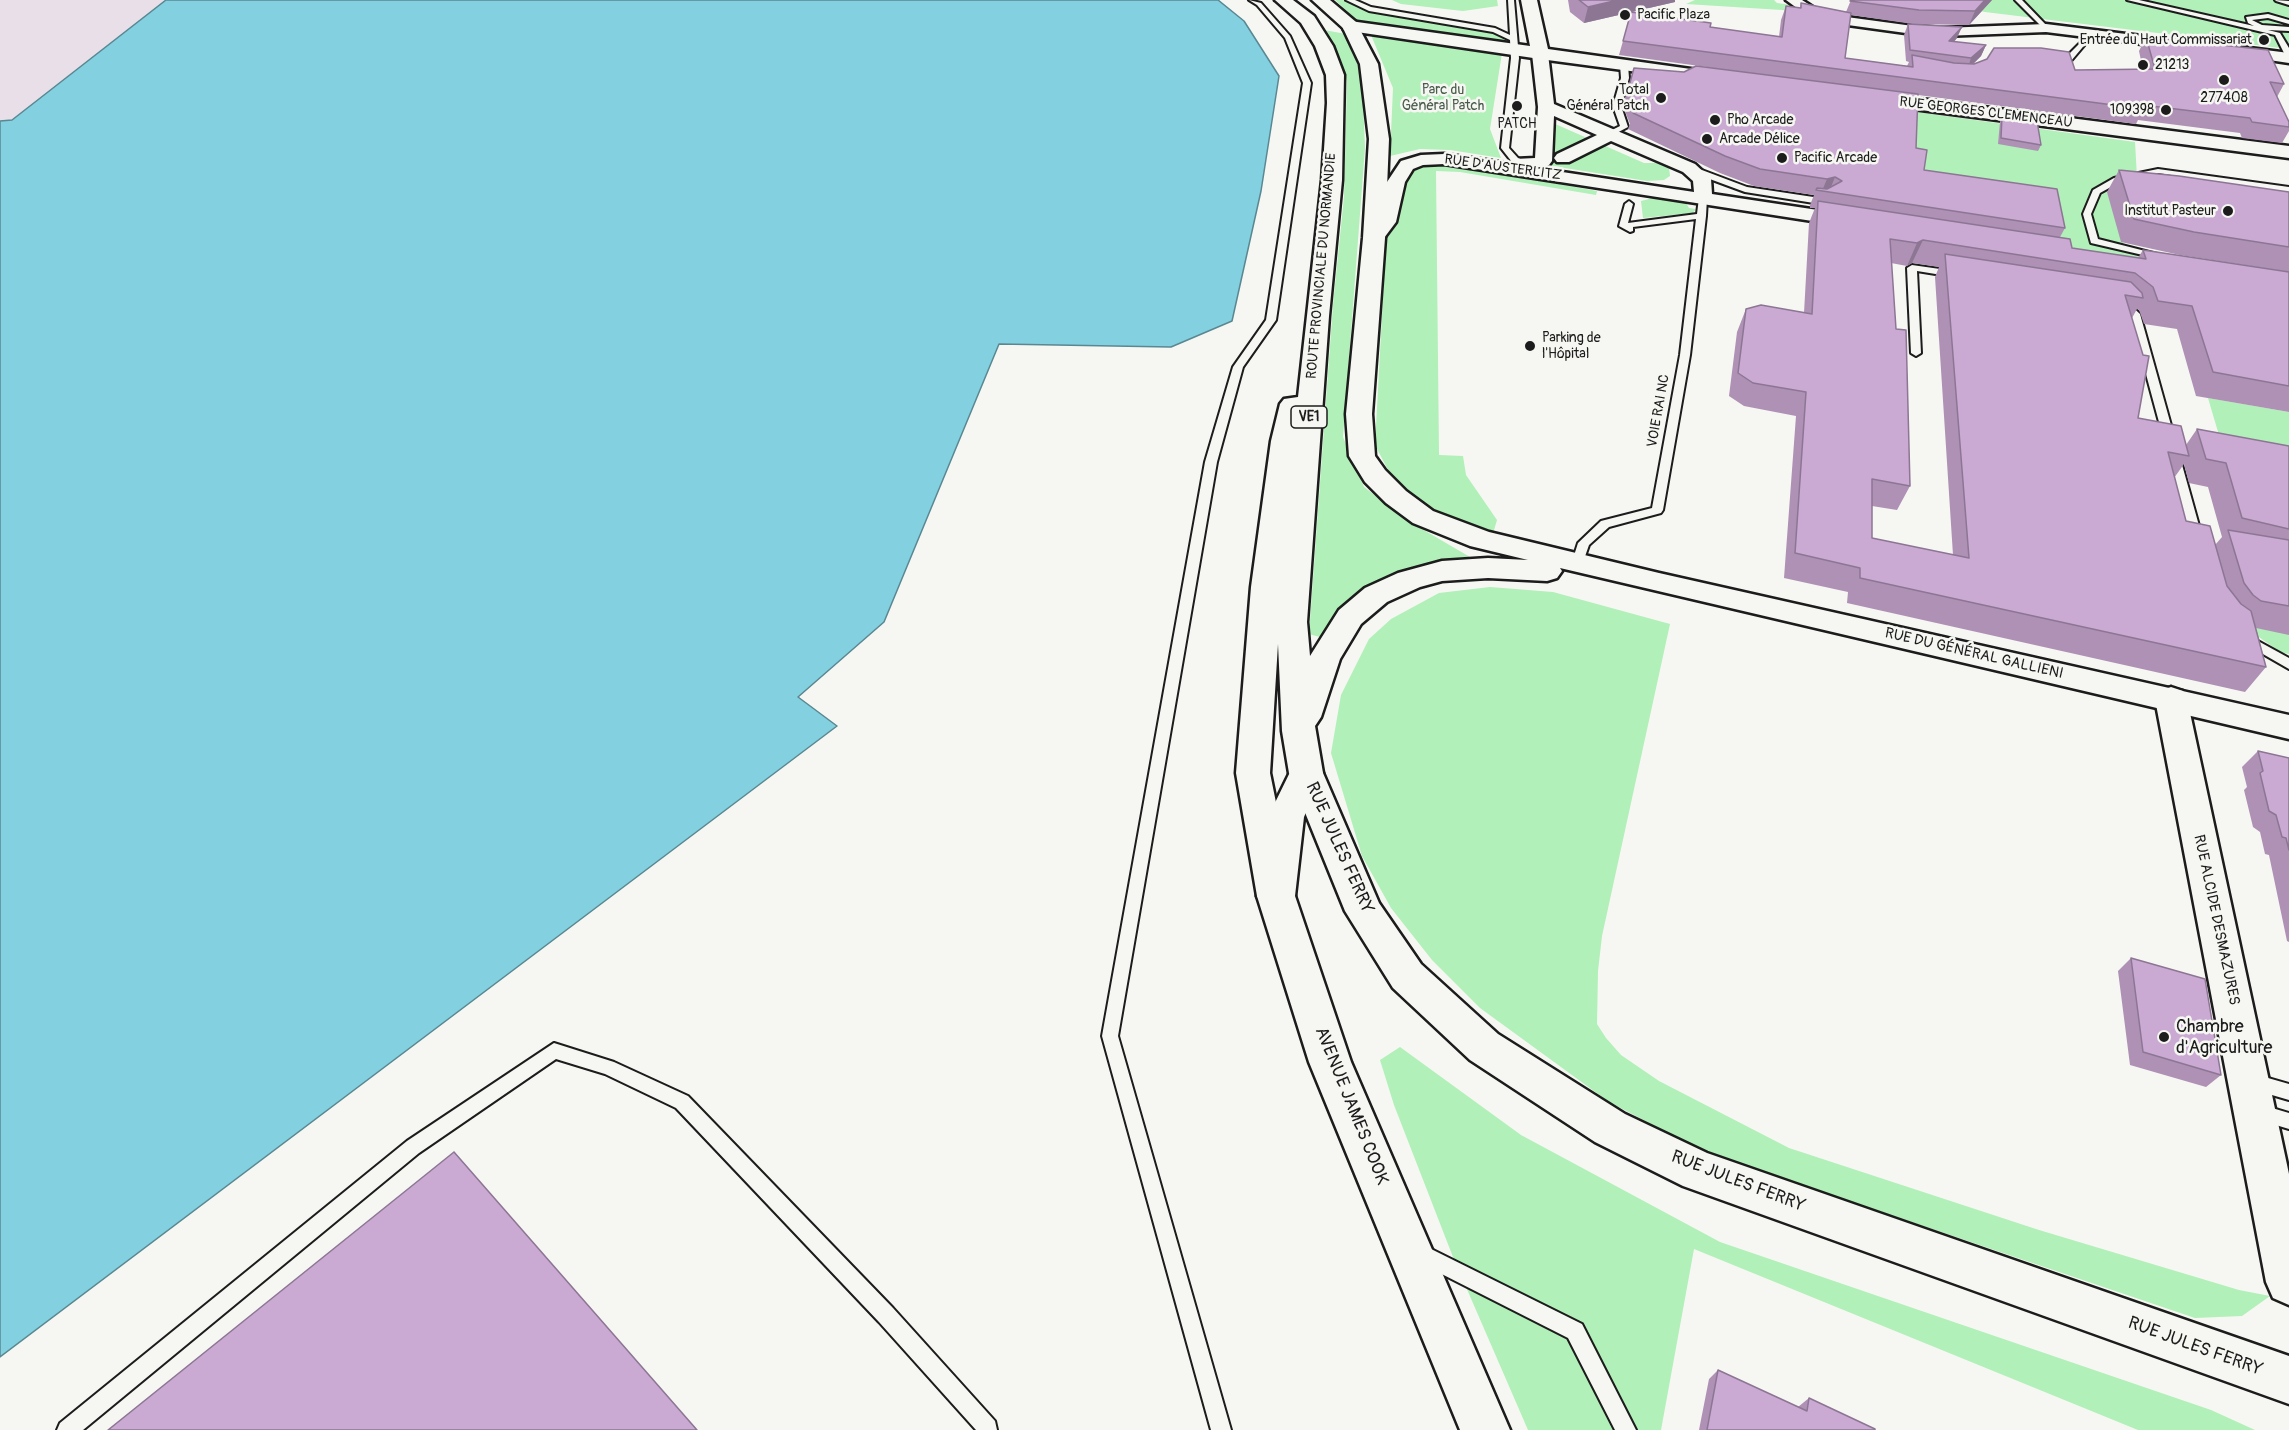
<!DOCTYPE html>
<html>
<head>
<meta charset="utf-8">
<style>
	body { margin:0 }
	canvas { display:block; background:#f6f6f2 }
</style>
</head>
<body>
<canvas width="2289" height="1430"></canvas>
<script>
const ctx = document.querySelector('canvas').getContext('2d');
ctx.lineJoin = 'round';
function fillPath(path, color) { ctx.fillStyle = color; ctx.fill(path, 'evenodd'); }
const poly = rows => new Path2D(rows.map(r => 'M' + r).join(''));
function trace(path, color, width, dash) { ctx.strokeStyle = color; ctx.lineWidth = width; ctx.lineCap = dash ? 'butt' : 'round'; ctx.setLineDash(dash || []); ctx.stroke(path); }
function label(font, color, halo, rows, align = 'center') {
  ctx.font = font + ' Pangolin,sans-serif'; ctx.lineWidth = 5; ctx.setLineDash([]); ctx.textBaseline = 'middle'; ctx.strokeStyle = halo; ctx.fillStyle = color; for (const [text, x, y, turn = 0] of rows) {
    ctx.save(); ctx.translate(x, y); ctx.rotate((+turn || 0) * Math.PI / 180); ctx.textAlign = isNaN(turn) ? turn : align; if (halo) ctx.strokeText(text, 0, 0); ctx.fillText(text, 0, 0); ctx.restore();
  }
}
const built = poly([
	[0,0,166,0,12,120,0,121]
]);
const green = poly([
	[1335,0,1343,0,1364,10,1494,32,1512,42,1502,45,1362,25],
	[1392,0,1497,0,1498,6,1463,11,1401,4],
	[1695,0,1774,0,1777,3,1792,5,1798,11,1686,4],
	[1931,0,2289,0,2289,49,1985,12],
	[1324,30,1346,34,1362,76,1365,148,1343,437,1364,487,1410,522,1470,557,1474,562,1396,576,1327,639,1309,634,1333,305,1344,197,1347,81],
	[1371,35,1502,53,1490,129,1501,158,1450,150,1420,149,1390,156,1393,88],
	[1858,104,2135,142,2138,195,2107,191,2126,252,2246,274,2235,277,1860,215],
	[1553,123,1644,163,1663,163,1669,168,1670,176,1664,180,1647,181,1552,166],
	[1432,165,1454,165,1597,191,1596,195,1460,172,1436,171,1439,455,1463,456,1466,475,1497,520,1491,540,1435,515,1397,487,1375,445,1386,241,1408,169],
	[1653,198,1686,203,1689,208,1696,209,1693,213,1643,218,1641,201],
	[2208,398,2289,412,2289,654,2280,652,2242,625,2221,442],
	[1490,587,1553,592,1670,624,1602,936,1598,971,1597,1024,1606,1038,1621,1055,1659,1081,1789,1148,2039,1230,2239,1290,2270,1296,2242,1316,2195,1318,1705,1152,1609,1102,1480,1008,1432,960,1391,908,1362,856,1331,753,1341,695,1369,639,1391,619,1439,593],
	[1400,1047,1521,1135,1720,1242,2211,1410,2255,1430,2138,1430,1694,1249,1661,1430,1528,1430,1453,1257,1394,1105,1380,1060]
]);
const water = poly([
	[166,0,1218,0,1244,21,1279,76,1261,191,1232,321,1171,347,999,344,884,622,798,697,837,726,0,1357,0,121,12,120,166,0]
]);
const lane = poly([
	[1249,0,1261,3,1290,36,1311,83,1276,320,1243,367,1217,462,1118,1036,1231,1430,1211,1430,1102,1036,1205,462,1233,367,1266,320,1303,83,1285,38,1257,5,1249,0],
	[1346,0,1355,0,1371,7,1495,28,1510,35,1508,0,1514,0,1519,58,1509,148,1518,158,1535,165,1535,169,1529,169,1512,162,1501,148,1511,58,1510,40,1493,32,1369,11,1346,0],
	[2015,0,2022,0,2048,27,2048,29,2044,29,2015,0],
	[2127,0,2139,0,2254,26,2248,23,2246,17,2268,14,2289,20,2289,24,2268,18,2252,20,2262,25,2289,27,2289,31,2268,30,2280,33,2289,48,2289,57,2285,55,2275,35,2127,0],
	[2275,0,2289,1,2289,5,2276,1,2275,0],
	[2091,32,2093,35,2071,61,2051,63,2051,59,2066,57,2091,32],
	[1624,63,1628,65,1629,78,1621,106,1628,127,1611,136,1608,136,1608,132,1620,126,1613,106,1621,78,1620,65,1624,63],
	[1688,167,1694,167,1747,187,1820,198,1829,196,1833,199,1820,204,1745,192,1688,171,1688,167],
	[2158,169,2289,187,2289,193,2158,173,2120,182,2100,193,2091,214,2098,239,2165,256,2160,259,2091,243,2083,214,2093,190,2114,178,2158,169],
	[1703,195,1707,198,1706,216,1690,355,1663,510,1661,513,1609,527,1589,545,1582,565,1574,565,1572,562,1578,543,1601,521,1652,508,1680,355,1696,219,1633,227,1633,231,1630,232,1619,226,1625,204,1629,201,1633,204,1628,223,1697,214,1699,198,1703,195],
	[1912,265,1954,271,1959,274,1954,277,1917,271,1921,353,1916,356,1911,353,1907,268,1912,265],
	[2118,299,2124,299,2140,314,2203,540,2201,543,2193,543,2191,540,2130,315,2118,303,2118,299],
	[2247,635,2289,658,2289,669,2242,642,2241,639,2242,636,2247,635],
	[554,1043,614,1062,688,1096,893,1308,995,1421,997,1430,976,1430,879,1322,676,1108,605,1074,556,1059,419,1153,83,1430,57,1430,60,1423,407,1141,554,1043],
	[2254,1074,2289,1084,2289,1100,2248,1088,2245,1082,2248,1076,2254,1074],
	[2262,1105,2289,1113,2289,1129,2256,1119,2253,1113,2256,1107,2262,1105],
	[1421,1244,1582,1324,1636,1430,1615,1430,1568,1338,1414,1260,1412,1253,1414,1246,1421,1244]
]);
const street = poly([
	[1786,0,1802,0,1819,11,1832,15,1913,26,1943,28,2046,24,2182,41,2189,45,2182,49,2046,32,1943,36,1913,34,1826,22,1809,17,1786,0],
	[2234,46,2289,53,2289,63,2229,54,2226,51,2229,48,2234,46],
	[1540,49,1548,54,1554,104,1695,164,1711,179,1712,194,1851,215,1858,217,1860,221,1858,225,1851,227,1444,164,1423,165,1413,169,1405,182,1396,222,1381,242,1367,242,1365,238,1378,221,1387,182,1401,161,1421,155,1444,154,1507,163,1515,159,1535,158,1538,107,1532,54,1540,49],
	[1554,116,1597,135,1557,154,1554,158,1557,162,1569,162,1611,141,1683,172,1693,181,1694,192,1536,168,1549,165,1552,161,1554,116]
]);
const secondary = poly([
	[1521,0,1537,0,1548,49,1698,70,1704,71,1707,75,1704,79,1698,80,1540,59,1350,31,1344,30,1342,26,1344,22,1350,21,1530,46,1521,0],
	[1874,93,2289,146,2289,158,1867,103,1865,99,1867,95,1874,93],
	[2171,687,2183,691,2187,699,2289,1174,2289,1305,2273,1298,2266,1282,2155,699,2159,691,2171,687],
	[1306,760,1318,764,1323,773,1304,817,1295,896,1351,1062,1510,1430,1460,1430,1309,1062,1257,896,1268,817,1294,764,1306,760]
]);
const primary = poly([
	[1275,0,1293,0,1314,16,1333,46,1344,75,1342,180,1329,316,1307,622,1310,656,1339,610,1365,588,1398,573,1442,561,1488,558,1528,560,1470,546,1413,523,1386,503,1365,482,1349,456,1346,414,1363,238,1369,139,1360,64,1343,28,1312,0,1330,0,1356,22,1378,64,1389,139,1385,238,1372,414,1375,456,1385,470,1406,491,1433,511,1489,532,1659,573,2289,715,2289,739,1560,568,1562,571,1557,578,1547,581,1488,578,1442,581,1420,587,1387,602,1361,624,1340,659,1321,717,1315,726,1323,773,1379,903,1421,964,1498,1034,1625,1114,1707,1153,2289,1356,2289,1404,1683,1186,1595,1142,1470,1060,1393,988,1345,911,1289,773,1282,731,1278,644,1270,773,1295,896,1289,907,1276,911,1263,907,1257,896,1236,773,1251,587,1271,441,1280,404,1284,399,1298,397,1322,180,1327,103,1326,75,1315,46,1301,23,1275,0]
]);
const wall = poly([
	[1568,0,1675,0,1675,2,1584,23,1570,12],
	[1851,0,1992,0,1969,25,1913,24,1851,15,1845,58,1907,66,1909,62,1906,61,1904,35,1908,24,1957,38,1954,42,1986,45,1981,56,1973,64,2075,70,2143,70,2139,51,2146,37,2284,84,2277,97,2289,122,2289,131,2282,143,2242,138,2240,133,2138,120,2136,124,1918,95,1916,148,1924,170,2065,228,2060,237,2072,248,2138,258,2143,250,2289,272,2289,412,2196,396,2177,329,2144,324,2139,310,2137,309,2132,318,2138,418,2186,445,2197,429,2289,446,2289,635,2256,628,2266,667,2245,692,1847,603,1848,592,1784,578,1796,416,1744,406,1729,396,1737,332,1746,309,1804,313,1809,223,1815,208,1810,208,1810,205,1814,195,1754,186,1720,173,1628,129,1630,124,1623,106,1634,68,1684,72,1707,67,1619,55,1623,41,1710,27,1779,37,1781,20,1786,6,1800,8,1801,3,1846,12],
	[1891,263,1907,266,1912,263,1939,267,1935,277,1953,555,1872,538,1872,506,1897,510,1910,486,1896,329],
	[2184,464,2189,483,2208,487,2222,537,2215,545,2186,521,2174,478],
	[2002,116,2041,145,2038,151,1998,144,2000,122],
	[2119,170,2289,192,2289,272,2180,255,2121,242,2107,192],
	[2258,751,2289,758,2289,942,2287,941,2269,855,2265,854,2260,832,2253,827,2244,790,2247,787,2242,767],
	[2131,958,2221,1075,2206,1087,2130,1065,2118,971],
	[1718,1370,1798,1407,1809,1398,1875,1430,1699,1430,1709,1379]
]);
const shadedWall = poly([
	[1618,0,1675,0,1675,2,1584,23,1588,7],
	[1985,0,1992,0,1969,25,1975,11],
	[1962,27,1957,38,1944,52,1949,41],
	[1986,45,1981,56,1967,70,1971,58],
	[1835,177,1829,192,1822,191,1827,179],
	[1923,240,1912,263,1907,266,1917,243]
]);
const building = poly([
	[1579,0,1618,0,1588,7,1579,0],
	[1851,0,1985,0,1975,11,1919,10,1850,1,1851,0],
	[1801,3,1851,13,1845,58,1913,67,1912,55,1954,63,1974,64,1987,59,1994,48,2041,48,2069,52,2075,70,2155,69,2146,37,2268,50,2284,84,2270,82,2289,122,2289,127,2252,122,2250,118,2143,105,2144,109,1623,41,1631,12,1711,23,1710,27,1782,37,1786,6,1801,8,1801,3],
	[1908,24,1962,27,1949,41,1986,45,1971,58,1910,50,1908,24],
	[1696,66,1918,94,1916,148,1927,150,1924,170,2057,189,2065,228,1816,190,1817,188,1827,189,1842,181,1835,177,1827,179,1760,169,1725,156,1633,113,1635,110,1628,90,1634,68,1684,72,1696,66],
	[2002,116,2037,121,2041,145,2001,138,2002,116],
	[2119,170,2179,176,2289,192,2289,247,2194,232,2134,219,2119,170],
	[1818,201,2070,239,2072,248,2146,259,2143,250,2289,272,2289,386,2213,372,2192,306,2158,301,2153,287,2135,273,1923,240,1917,243,1890,239,1896,329,1906,330,1910,486,1872,479,1872,538,1969,558,1945,254,2131,282,2142,293,2143,298,2125,295,2143,355,2149,356,2138,418,2181,426,2189,456,2168,452,2186,521,2210,526,2227,586,2241,604,2251,611,2266,667,1860,578,1860,568,1795,553,1806,392,1753,383,1738,373,1746,309,1761,305,1812,314,1818,201],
	[2197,429,2289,446,2289,529,2242,518,2226,463,2206,459,2197,429],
	[2228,530,2289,540,2289,606,2261,601,2253,595,2244,583,2228,530],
	[2258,751,2289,758,2289,850,2286,838,2282,837,2276,815,2269,811,2260,773,2263,771,2258,751],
	[2131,958,2205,979,2221,1075,2143,1052,2131,958],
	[454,1152,697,1430,108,1430,454,1152],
	[1718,1370,1807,1411,1809,1398,1875,1429,1875,1430,1707,1430,1718,1370]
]);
const markers = [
	[1625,15,6,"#1c1c1c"],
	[2264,40,6,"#1c1c1c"],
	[2143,65,6,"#1c1c1c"],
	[2224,80,6,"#1c1c1c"],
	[1661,98,6,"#1c1c1c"],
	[1517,106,6,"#1c1c1c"],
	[2166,110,6,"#1c1c1c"],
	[1715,120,6,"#1c1c1c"],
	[1707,139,6,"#1c1c1c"],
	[1782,158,6,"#1c1c1c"],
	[2228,211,6,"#1c1c1c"],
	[1530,346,6,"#1c1c1c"],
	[2164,1037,6,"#1c1c1c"]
];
const farPoinames = [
	["Pacific Plaza",1637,15],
	["Entrée du Haut Commissariat",2252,40,"right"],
	["21213",2155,65],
	["Total",1649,90,"right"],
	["Général Patch",1649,106,"right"],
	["277408",2224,98,"center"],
	["109398",2154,110,"right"],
	["Pho Arcade",1727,120],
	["PATCH",1517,124,"center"],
	["Arcade Délice",1719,139],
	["Pacific Arcade",1794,158],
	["Institut Pasteur",2216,211,"right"],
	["Parking de",1542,338],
	["l'Hôpital",1542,354]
];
const farParknames = [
	["Parc du",1443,90],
	["Général Patch",1443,106]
];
const farStreetnames = [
	["RUE GEORGES CLEMENCEAU",1986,113,7],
	["RUE D'AUSTERLITZ",1503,168,8],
	["ROUTE PROVINCIALE DU NORMANDIE",1322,266,-85],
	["VOIE RAI NC",1659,411,-80]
];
const shields = [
	[1309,417,36]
];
const shieldNames = [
	["VE1",1309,417]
];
const streetNames = [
	["RUE DU GÉNÉRAL GALLIENI",1974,654,13],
	["RUE ALCIDE DESMAZURES",2216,920,78]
];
const nearStreetnames = [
	["RUE JULES FERRY",1339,848,66],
	["AVENUE JAMES COOK",1351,1106,68],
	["RUE JULES FERRY",1738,1182,21],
	["RUE JULES FERRY",2195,1347,20]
];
const nearPoinames = [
	["Chambre",2176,1027],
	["d'Agriculture",2176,1048]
];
fillPath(built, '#e9dfe9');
fillPath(green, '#b1f0b8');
fillPath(water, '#82d0e0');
trace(water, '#598892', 1.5);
trace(lane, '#1c1c1c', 4);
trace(street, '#1c1c1c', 5);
trace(secondary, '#1c1c1c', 5);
trace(primary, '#1c1c1c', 5);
fillPath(lane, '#f6f6f2');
fillPath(street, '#f6f6f2');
fillPath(secondary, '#f6f6f2');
fillPath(primary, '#f6f6f2');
fillPath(wall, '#ae91b5');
fillPath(shadedWall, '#8d7694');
fillPath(building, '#caa9d3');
trace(building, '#8d7694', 1.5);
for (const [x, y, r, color] of markers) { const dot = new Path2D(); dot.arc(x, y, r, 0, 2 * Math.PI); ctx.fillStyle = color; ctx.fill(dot); trace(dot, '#f6f6f2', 2); }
label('14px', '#1c1c1c', '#f6f6f2', farPoinames, 'left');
label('14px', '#495c4b', '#f6f6f2', farParknames);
label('14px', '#1c1c1c', '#f6f6f2', farStreetnames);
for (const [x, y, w] of shields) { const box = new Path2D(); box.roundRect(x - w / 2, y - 11, w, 22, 4.5); ctx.fillStyle = '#f6f6f2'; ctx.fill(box); trace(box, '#1c1c1c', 1.5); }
label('bold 14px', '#1c1c1c', null, shieldNames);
label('15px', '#1c1c1c', '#f6f6f2', streetNames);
label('18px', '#1c1c1c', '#f6f6f2', nearStreetnames);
label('18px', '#1c1c1c', '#f6f6f2', nearPoinames, 'left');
</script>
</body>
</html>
